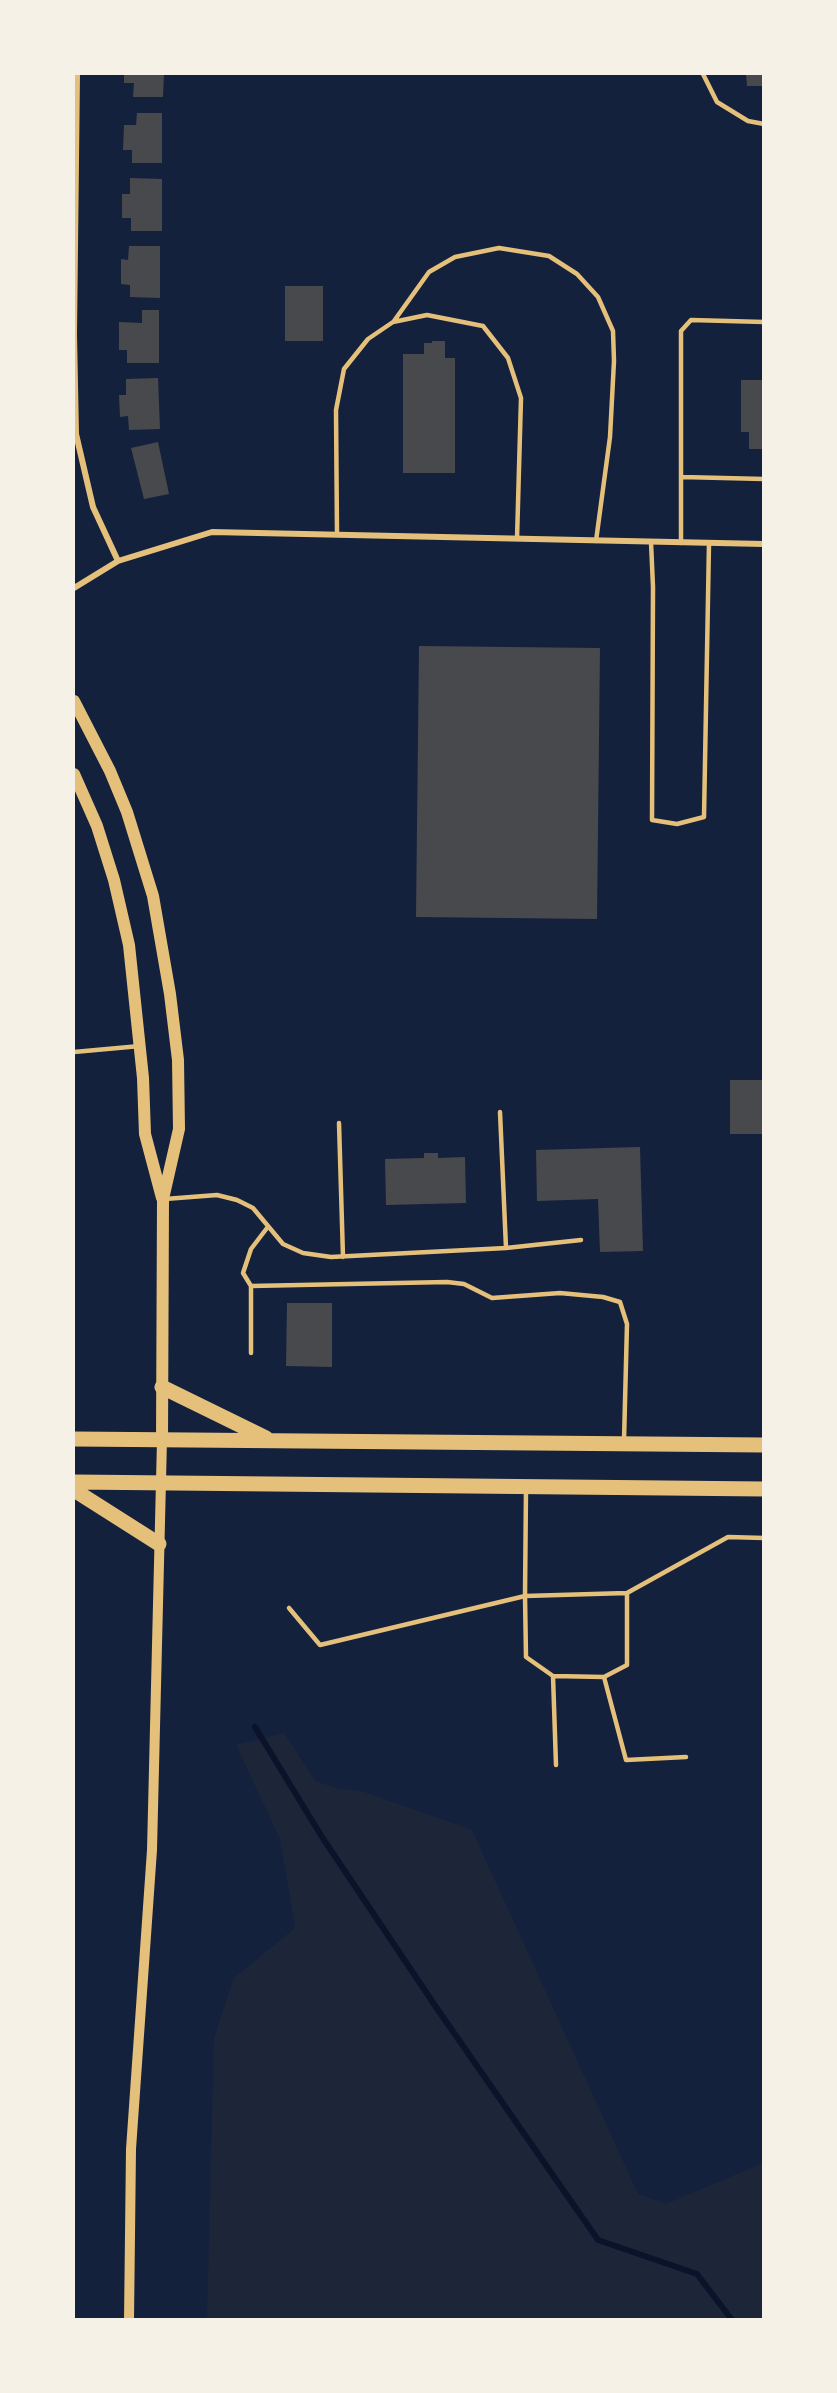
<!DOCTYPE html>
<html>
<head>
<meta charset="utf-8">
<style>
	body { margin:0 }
	#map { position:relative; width:837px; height:2393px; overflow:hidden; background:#14213d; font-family:"Golos Text",sans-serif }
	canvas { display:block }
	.frame { position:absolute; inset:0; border:75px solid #f6f1e7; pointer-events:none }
</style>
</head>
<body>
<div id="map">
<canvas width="837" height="2393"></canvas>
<div class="frame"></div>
</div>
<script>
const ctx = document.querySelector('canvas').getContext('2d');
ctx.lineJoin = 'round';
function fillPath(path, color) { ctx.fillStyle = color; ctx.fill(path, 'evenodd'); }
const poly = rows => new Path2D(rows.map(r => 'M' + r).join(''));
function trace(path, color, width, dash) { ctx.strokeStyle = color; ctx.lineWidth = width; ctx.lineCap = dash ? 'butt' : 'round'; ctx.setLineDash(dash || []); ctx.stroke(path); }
const green = poly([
	[284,1733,315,1781,339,1789,361,1791,472,1830,638,2194,666,2204,763,2163,763,2319,207,2319,214,2038,234,1978,295,1928,280,1839,236,1745]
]);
const stream = poly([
	[255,1727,322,1837,438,2010,598,2240,697,2274,732,2320]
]);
const building = poly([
	[124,74,164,74,163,97,133,97,134,83,124,83],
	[746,74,764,74,764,86,747,86],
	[137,113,162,113,162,163,132,163,132,150,123,150,124,125,136,125],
	[130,178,162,179,162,231,131,231,131,218,122,218,122,194,130,194],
	[129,246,160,246,160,298,130,297,130,285,121,284,121,259,128,260],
	[285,286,323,286,323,341,285,341],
	[142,310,159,310,159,363,127,363,127,350,119,350,119,322,142,323],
	[432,341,445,341,445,358,455,358,455,473,403,473,403,354,424,354,424,343,432,343],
	[158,378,160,429,129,430,128,416,120,417,119,395,126,395,126,379],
	[741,380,764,380,764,449,749,449,749,432,741,432],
	[158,442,169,494,144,499,131,448],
	[419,646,600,648,597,919,416,917],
	[730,1080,764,1080,764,1134,730,1134],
	[640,1147,643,1251,600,1252,598,1199,537,1201,536,1150],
	[424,1153,438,1153,438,1158,465,1157,466,1203,386,1205,385,1159,424,1158],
	[287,1303,332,1303,332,1367,286,1366]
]);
const service = poly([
	[703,74,717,102,748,121,764,124],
	[394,321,429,272,455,257,499,248,549,256,577,274,598,297,613,331,614,361,610,437,596,541],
	[682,477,764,479],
	[337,535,336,410,344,369,368,339,393,322,427,315,483,326,508,358,521,398,517,539],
	[651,542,653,587,652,820,677,824,704,817,709,543],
	[681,543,681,331,691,320,764,322],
	[74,1052,140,1046],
	[500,1112,506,1248],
	[339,1123,343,1257],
	[165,1199,217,1195,237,1200,253,1208,283,1244,303,1253,331,1257,506,1248,581,1240],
	[267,1228,251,1249,243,1273,251,1286,447,1282,464,1284,492,1298,560,1293,603,1297,620,1302,627,1324,624,1441],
	[251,1286,251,1353],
	[627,1593,627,1665,604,1677,553,1676,526,1657,525,1596,627,1593,728,1537,764,1538],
	[289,1608,320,1645,525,1596,526,1488],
	[553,1676,556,1765],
	[604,1677,626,1760,686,1757]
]);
const minor = poly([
	[77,74,74,334,76,434,93,507,118,561],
	[74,588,118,561,212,532,764,544]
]);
const tertiary = poly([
	[129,2320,131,2149,152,1850,162,1440]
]);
const secondary = poly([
	[74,701,110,771,127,812,153,896,170,994,178,1060,179,1129,163,1199,162,1440],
	[74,774,97,826,114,880,129,945,143,1078,145,1134,162,1198]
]);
const primary = poly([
	[162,1387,266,1438],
	[74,1439,764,1445],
	[74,1482,764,1489],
	[74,1490,159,1544]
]);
fillPath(green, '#1d2539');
trace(stream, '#0b132b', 6);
fillPath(building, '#48494c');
trace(service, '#e5c07b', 4.5);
trace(minor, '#e5c07b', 6);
trace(tertiary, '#e5c07b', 10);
trace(secondary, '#e5c07b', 12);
trace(primary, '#e5c07b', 15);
</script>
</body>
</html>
